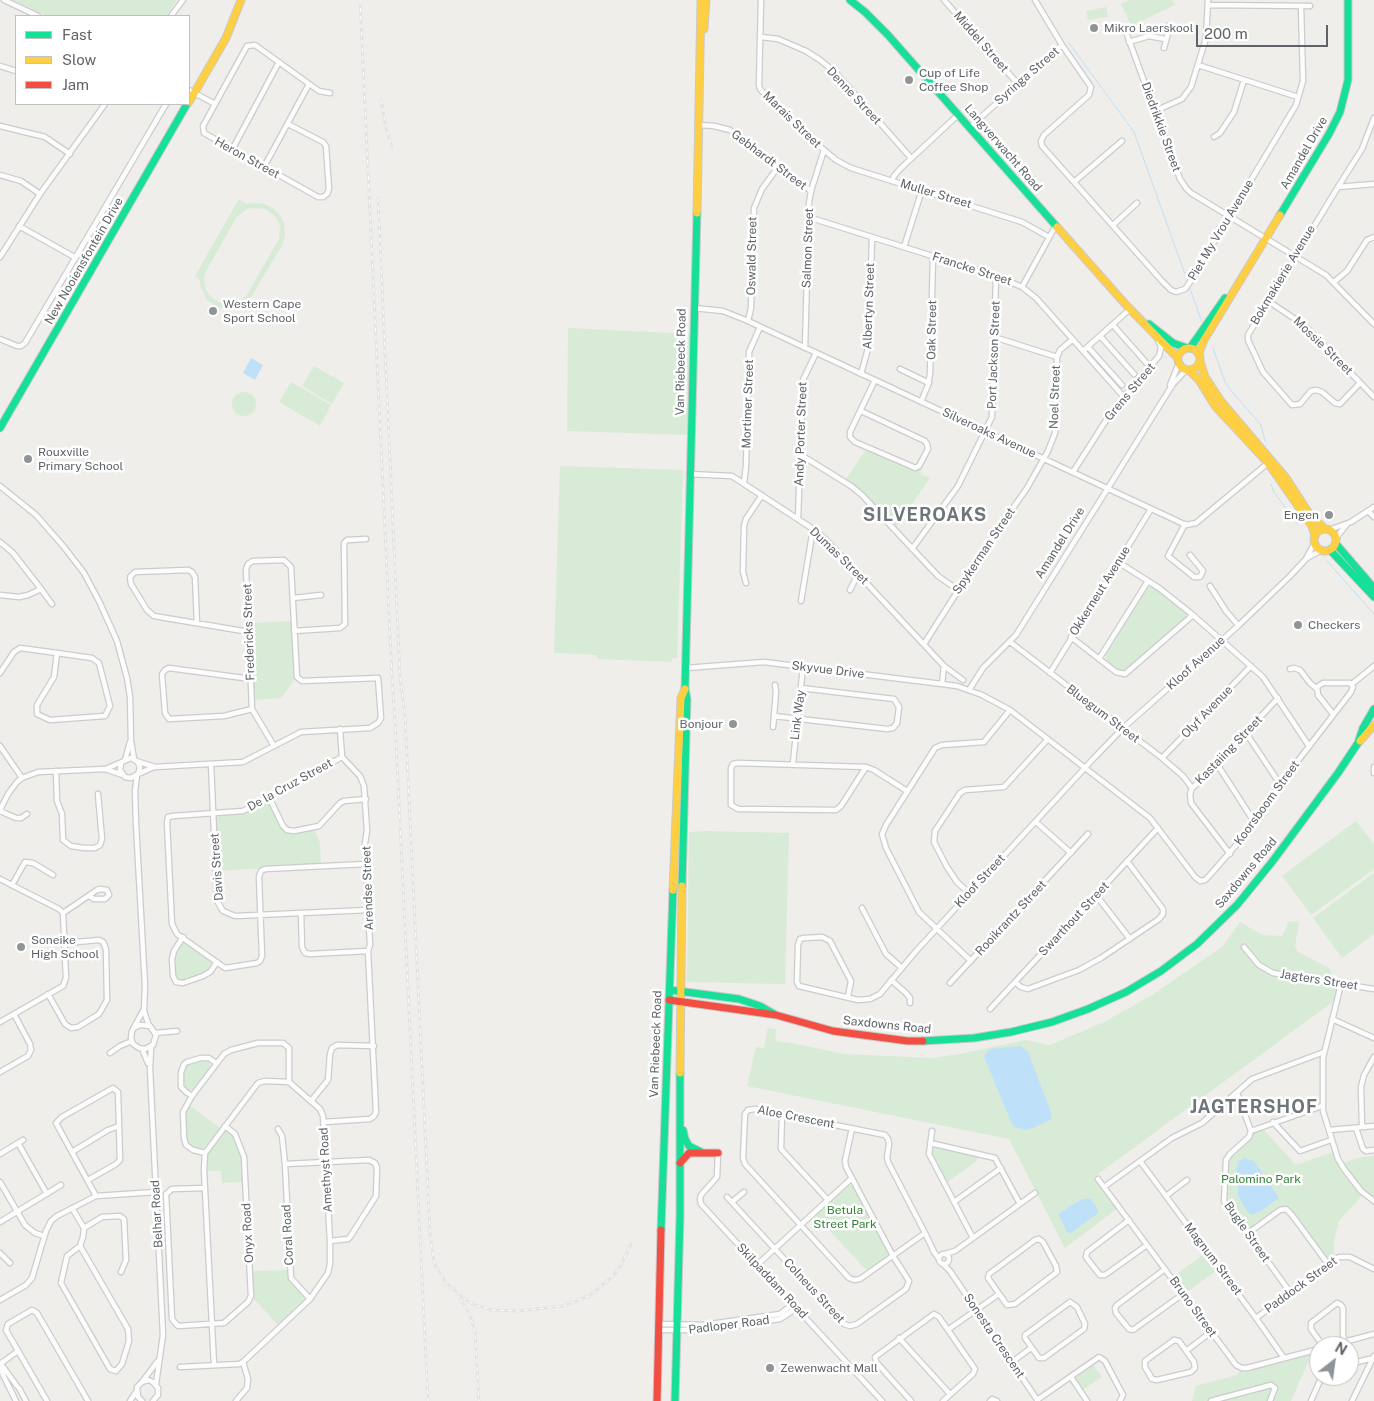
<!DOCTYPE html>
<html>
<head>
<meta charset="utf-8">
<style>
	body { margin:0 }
	#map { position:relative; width:1374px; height:1401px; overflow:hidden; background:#efeeea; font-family:"Public Sans",sans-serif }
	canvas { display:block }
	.legend { position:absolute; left:15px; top:15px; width:175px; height:90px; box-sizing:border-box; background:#fff; border:1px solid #bfc1c3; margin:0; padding:6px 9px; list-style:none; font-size:15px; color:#5f6368 }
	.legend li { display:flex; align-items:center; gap:10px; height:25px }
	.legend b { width:25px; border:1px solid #bfc1c3 }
	.north { position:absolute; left:1309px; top:1336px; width:50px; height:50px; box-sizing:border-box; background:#fff; border:1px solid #bfc1c3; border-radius:50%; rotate:30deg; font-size:14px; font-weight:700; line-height:20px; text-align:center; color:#5f6368 }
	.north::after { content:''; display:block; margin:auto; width:18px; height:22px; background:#919496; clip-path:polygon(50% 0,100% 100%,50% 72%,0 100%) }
	.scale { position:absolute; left:1196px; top:25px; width:132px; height:22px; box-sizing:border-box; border:2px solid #5f6368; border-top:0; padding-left:6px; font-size:15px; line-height:18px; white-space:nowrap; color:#5f6368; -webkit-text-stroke:4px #fff; paint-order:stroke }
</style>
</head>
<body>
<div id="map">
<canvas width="1374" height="1401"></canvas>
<ul class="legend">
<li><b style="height:6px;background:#16e098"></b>Fast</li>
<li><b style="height:6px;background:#ffcf43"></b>Slow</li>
<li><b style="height:6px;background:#f24e42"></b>Jam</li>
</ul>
<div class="north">N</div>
<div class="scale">200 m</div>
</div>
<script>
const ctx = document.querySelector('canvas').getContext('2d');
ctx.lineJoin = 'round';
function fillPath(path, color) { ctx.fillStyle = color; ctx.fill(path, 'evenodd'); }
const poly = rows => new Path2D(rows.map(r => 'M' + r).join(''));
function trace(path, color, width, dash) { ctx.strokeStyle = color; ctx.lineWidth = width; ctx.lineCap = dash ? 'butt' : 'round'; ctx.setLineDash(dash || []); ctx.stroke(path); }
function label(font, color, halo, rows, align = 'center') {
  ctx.font = font + ' "Public Sans",sans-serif'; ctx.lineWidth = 5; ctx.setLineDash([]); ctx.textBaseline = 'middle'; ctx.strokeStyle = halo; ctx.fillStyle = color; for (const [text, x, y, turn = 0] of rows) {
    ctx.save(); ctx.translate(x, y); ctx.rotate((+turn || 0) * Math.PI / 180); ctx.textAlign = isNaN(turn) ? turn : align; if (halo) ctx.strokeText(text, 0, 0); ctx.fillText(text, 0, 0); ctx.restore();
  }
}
const green = poly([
	[13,0,177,0,166,16,47,16],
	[1129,0,1172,0,1175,5,1131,26,1121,4],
	[1106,7,1108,17,1088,20,1086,11],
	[239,199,247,204,262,203,274,209,280,215,284,223,285,236,282,245,250,299,239,307,226,309,218,307,207,300,201,288,199,279,195,276],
	[250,208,265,209,274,215,280,225,279,239,246,296,234,304,223,304,213,299,206,290,204,280,205,273,236,218,244,211],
	[568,328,693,334,691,435,567,431],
	[314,366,344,383,332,404,302,386],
	[291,382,331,405,320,426,279,402],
	'232 404a12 12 0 1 1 24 0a12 12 0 1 1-24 0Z',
	[867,448,914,470,920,468,922,469,920,474,930,478,896,527,865,494,846,479],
	[560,466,683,470,677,658,672,658,672,662,597,659,597,655,554,653],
	[1148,587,1152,587,1159,591,1186,611,1187,617,1126,672,1120,672,1108,662,1105,655],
	[292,621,295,679,281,698,254,700,251,623],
	[264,803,268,803,272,807,280,827,285,831,315,831,320,843,321,865,218,871,216,818,221,815,243,814],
	[1356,821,1374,844,1374,869,1311,915,1282,876],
	[705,831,789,833,785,984,687,982,689,832],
	[1374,873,1374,934,1342,958,1313,918],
	[1289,921,1299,922,1295,946,1298,952,1329,968,1335,980,1277,971,1258,961,1244,942,1240,946,1255,965,1267,974,1334,986,1337,991,1334,1001,1094,1177,1117,1209,1065,1248,1009,1139,747,1086,756,1047,764,1048,768,1028,776,1029,775,1041,797,1044,844,1054,932,1058,960,1054,1025,1040,1050,1045,1106,1021,1152,995,1222,947,1240,922,1262,935,1282,936],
	[183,943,187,944,209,959,212,964,203,974,182,981,178,981,175,976,174,960,178,949],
	[205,1059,209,1060,211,1068,194,1090,187,1090,183,1085,182,1072,186,1065],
	[188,1104,220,1128,202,1150,189,1147,186,1143,185,1111],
	[1262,1128,1296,1165,1333,1152,1346,1178,1362,1196,1339,1221,1334,1241,1334,1258,1331,1259,1326,1258,1287,1208,1280,1208,1251,1229,1248,1229,1227,1204,1225,1196,1229,1158,1250,1139,1254,1132],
	[226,1130,232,1132,242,1156,243,1182,222,1183,221,1171,207,1171,207,1154,222,1132],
	[936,1146,978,1155,977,1161,946,1183,931,1153,932,1148],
	[1374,1156,1374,1198,1362,1189,1343,1163,1362,1157],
	[850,1185,854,1187,888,1252,886,1258,867,1271,815,1215,846,1186],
	[1205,1253,1218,1270,1185,1293,1173,1277],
	[288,1270,290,1280,303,1295,305,1300,304,1303,279,1326,253,1298,252,1271],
	[1310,1353,1311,1355,1291,1401,1192,1401,1196,1386,1237,1375,1241,1370,1246,1370],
	[1092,1363,1102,1377,1083,1390,1076,1381,1076,1376]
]);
const water = poly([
	[251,358,263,365,255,380,243,373],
	[1020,1046,1028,1052,1052,1115,1050,1120,1035,1127,1026,1130,1015,1127,1012,1124,984,1057,986,1053,990,1049],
	[1245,1158,1254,1161,1279,1198,1259,1212,1252,1215,1248,1212,1238,1196,1238,1180,1236,1170,1239,1161],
	[1088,1198,1091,1199,1098,1210,1098,1213,1071,1233,1067,1232,1058,1214,1080,1200]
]);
const stream = poly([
	[1069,43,1134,132,1186,277],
	[1190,289,1202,322],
	[1213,348,1225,382,1233,393,1261,425,1265,441],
	[1271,484,1274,492,1298,525],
	[1327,561,1374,614]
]);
const street = poly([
	[4,0,38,16],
	[761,0,759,85,760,89,769,99,824,150,836,160,851,168,1022,222,1049,237],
	[944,0,1018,84],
	[1035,0,1062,45,1091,87,1089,95,1044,135,1041,141,1042,146,1162,281,1171,290,1176,292,1185,289,1190,282,1296,105,1303,81,1301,6],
	[1208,5,1310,6],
	[171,16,183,0],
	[1126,32,1180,179,1186,188,1191,193,1326,275,1374,324],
	[761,37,778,39,806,51,820,60,836,73,911,158],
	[1129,42,1149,36,1165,39],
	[1164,48,1169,30,1168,26],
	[1198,65,1298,97],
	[0,66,16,71],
	[189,90,215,104],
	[1155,111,1182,99,1191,87,1206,38,1208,0],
	[288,124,323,142,326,146,329,189,327,194,323,197,318,197,204,133,203,126,247,46,255,45,319,91,330,93],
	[699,125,714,126,730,130,811,191],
	[0,126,45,137,70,154],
	[970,127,1062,45],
	[1214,137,1220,133,1234,112,1244,80],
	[232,150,279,62],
	[264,167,309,84],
	[0,175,21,181,40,194],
	[892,181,894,176,900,169,959,114],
	[1074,182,1122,141],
	[1338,187,1374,184],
	[808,217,996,276,1022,287,1036,298,1123,396],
	[1113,225,1137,203],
	[19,226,76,258],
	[904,247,922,190],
	[0,257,40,194,105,104],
	[1334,282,1347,271,1367,240,1374,237],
	[1022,287,1056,225],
	[1268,301,1304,325,1374,397],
	[694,308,723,311,748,321,1186,525,1196,523,1268,463],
	[748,321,751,308,754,208,762,189,778,167],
	[1113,325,1150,367],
	[1100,336,1134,374],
	[994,337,1057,357],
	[0,339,17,346,21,346,25,343,166,104],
	[1088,347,1122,385],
	[805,348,809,203,811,191,824,150],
	[1083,351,1130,309],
	[900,369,929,383],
	[861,374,869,345,872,237],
	[1360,383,1340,404,1335,403,1322,392,1316,390,1311,391,1300,404,1292,405,1263,372,1248,340,1248,335,1338,187,1362,149,1374,118],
	[1170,385,1179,363],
	[921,402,928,385,930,374,933,257],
	[861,411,925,441,927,444,928,449,919,466,915,468,911,466,855,442,850,437,850,432,875,380],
	[801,455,851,486,862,495,938,576,958,590],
	[1073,472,1112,411,1159,356,1161,348,1158,340],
	[689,474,732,476,813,529,825,539,858,574,944,666,963,680],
	[744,483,746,466,749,358,749,352,760,327],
	[0,486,36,515,64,547,84,573,99,601,117,641,127,678,130,697,131,741,134,759],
	[1368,511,1374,517],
	[798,519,803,380,816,353],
	[1185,524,1168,556,1194,577,1200,577,1203,571,1190,555],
	[1329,530,1351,522,1374,507],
	[1336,538,1347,524],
	[0,542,13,553,41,589],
	[912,549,958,486,992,417,996,276],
	[1307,558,1322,550],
	[1118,562,1159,588,1193,615,1263,677,1309,746],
	[746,583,743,572,744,526,746,519,762,495],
	[1210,586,1226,611,1238,625],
	[850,590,858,574],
	[0,595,19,597,28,595,41,589,52,604],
	[293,598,321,595],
	[801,601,813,529],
	[197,623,195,577,192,572,188,570,135,572,130,577,131,584,147,610,154,616,249,632],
	[294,631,340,628,345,624,344,543,347,540,366,539],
	[1071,637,1116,672,1125,674,1193,615],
	[1010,642,1162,758,1183,776,1192,788],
	[924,644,982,553,1027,488,1048,451,1055,433,1057,357,1060,350,1072,340],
	[1099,659,1148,581],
	[686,668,764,662,942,684,957,686,982,695,1010,710,1150,818,1195,877,1200,881,1205,880,1210,875,1237,844,1280,784,1351,692,1353,687,1350,683,1323,683,1317,687,1318,695,1333,714],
	[1290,669,1294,668,1300,670,1310,683,1317,689],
	[0,673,14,652,20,648,57,653,54,677,37,705,37,714,50,720,105,716,110,706,99,663,92,658,57,653],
	[1050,673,1151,509],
	[251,679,169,668,165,670,162,674,165,713,169,719,224,716,252,709],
	[942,684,944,666],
	[1352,684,1374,666],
	[969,690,983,668,1016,635,1173,384,1187,369],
	[774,716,887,729,893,728,897,723,899,707,894,699,801,688],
	[773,727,776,692,775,685],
	[1246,733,1280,784],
	[0,746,22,778],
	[342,757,243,811,173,816,168,817,167,823,172,924,177,934,225,968,257,963,260,961,262,956,259,877,261,871,265,869,366,864],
	[1162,758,1251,666],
	[125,760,130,742],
	[136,761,155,767,243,762,301,732,370,728,378,723,381,718,378,678,302,681,297,677,291,567,284,560,253,561,248,564,246,569,252,709,274,746],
	[793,763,803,667],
	[211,764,217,901,223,911,235,916,368,910],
	[1217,764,1253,820],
	[866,767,841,806,836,810,738,809,731,805,731,768,733,764,738,763,866,767,874,770,907,791],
	[1374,767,1374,773],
	[108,768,131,758,138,762,140,768,138,774,131,778,125,777,120,770,121,764],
	[56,771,57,801,62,814,63,840,71,846,84,848,95,848,100,845,102,839,98,794],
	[138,774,154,767],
	[269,797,283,826,287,830,294,831,319,826,340,803,344,801,366,799],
	[0,810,8,794,17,782,22,778,38,772,105,769,123,775],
	[0,811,16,818,21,818,27,814],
	[1036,822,1071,853],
	[1230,854,1191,803,1190,794,1192,788,1205,777,1278,698],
	[0,879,59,909,63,913,66,978,63,986,0,1022],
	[12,885,25,862,33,863,53,875],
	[969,893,957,882,947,867,934,842,935,831,960,793,965,790,1004,787,1048,739],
	[1096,895,1130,939],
	[862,908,886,954,902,968],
	[63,913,97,890,100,889,107,890,109,895,105,899,94,899,89,896],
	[301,913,302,947,305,953,310,954,368,951,370,945,365,843,367,831,364,786,360,776,342,757,340,729],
	[183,937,174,951,172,959,173,976,176,982,183,983,203,976,210,972,217,962],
	[1244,947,1259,965,1273,973,1374,989],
	[971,961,919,912,886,848,882,834,886,825,935,748,942,745,984,742,1010,710],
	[891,980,906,993,910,998,910,1003],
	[1015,982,1021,987,1028,989,1079,970,1101,958,1159,919,1163,914,1163,909,1127,861],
	[950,983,1088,834],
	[1341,984,1323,1058,1323,1111,1338,1159,1344,1169,1361,1191,1374,1201],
	[48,994,65,1024,71,1028,78,1027,99,1014,107,1000,106,949,103,942,99,940,65,943],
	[848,997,851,981,830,941,822,937,804,938,800,939,798,945,797,982,799,986,858,1000,870,999,880,994,917,950,1094,758,1122,729,1239,625,1290,576,1306,559,1315,542],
	[990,1009,1158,828],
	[144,1011,149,1026],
	[1332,1019,1374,1038],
	[134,1028,140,1025,150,1026,156,1035,153,1045,145,1049,139,1048,133,1044,131,1038,132,1031,144,1009,145,986,136,824,135,791,137,775],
	[155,1033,177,1031],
	[151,1047,150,1069,163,1335,156,1384],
	[142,1049,148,1063],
	[110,1053,120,1046,132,1041],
	[0,1072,28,1056,31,1050,30,1044,14,1014],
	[1237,1093,1251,1131],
	[192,1096,186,1092,181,1087,181,1073,184,1064,187,1062,201,1058,209,1058,216,1063],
	[311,1101,328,1080,330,1054,332,1048,337,1045,374,1046],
	[782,1114,781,1149,828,1200],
	[324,1122,370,1119,374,1116,376,1112,368,951],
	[1273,1122,1300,1151,1331,1140],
	[1362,1127,1361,1087,1364,1075,1374,1057],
	[1356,1128,1363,1149,1366,1151,1374,1150],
	[278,1129,282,1136,285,1164,291,1278,310,1299],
	[1329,1130,1374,1126],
	[932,1131,929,1154,973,1238],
	[18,1143,47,1194],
	[930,1143,995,1158,1020,1204],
	[72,1152,108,1130,119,1126],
	[205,1153,193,1150,186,1145,184,1138,183,1112,192,1096,224,1054,231,1050,258,1043,283,1043,289,1048,289,1082],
	[718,1153,717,1177,701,1195,700,1199,701,1204,882,1401],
	[0,1154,23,1140],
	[1140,1161,1256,1318,1284,1358],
	[285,1164,369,1160,375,1163,377,1168,376,1196,350,1237,348,1239,330,1241],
	[1098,1179,1236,1365,1242,1368,1247,1368,1319,1349],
	[88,1180,116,1164,120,1160,118,1092,113,1088,62,1117,56,1123,96,1196],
	[0,1182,25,1225,35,1233,44,1236],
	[1104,1187,1172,1138,1202,1123,1252,1079,1324,1052],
	[205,1188,172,1189,166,1194,172,1319,178,1326,224,1323,248,1302,251,1296,244,1157,235,1134,225,1126],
	[1166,1196,1187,1180],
	[727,1197,844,1324,850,1326,857,1324,906,1289,909,1281,893,1256,846,1167,845,1161,852,1128],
	[732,1202,744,1192],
	[954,1202,1001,1168],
	[72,1208,84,1228,83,1237,80,1246,67,1256,61,1283,110,1369,116,1371,122,1364,129,1341,128,1329,80,1246],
	[1129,1220,1087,1252,1086,1257,1088,1260,1100,1275,1105,1275,1147,1245],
	[0,1222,61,1185],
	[84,1228,102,1217,120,1216,124,1219,126,1260,121,1272],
	[925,1233,860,1279,854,1280,849,1278,745,1164,743,1158,745,1114,748,1110,755,1109,885,1135,888,1139,889,1144,887,1158,888,1162,925,1233,934,1252,939,1259],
	[1247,1234,1280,1210,1286,1209,1292,1215,1328,1264],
	[1039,1239,1043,1242,1056,1266,1057,1272,1015,1304,1007,1305,988,1278,989,1274,1035,1240,1039,1239],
	[0,1253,10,1263],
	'939 1259a5 5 0 1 1 10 0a5 5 0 1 1-10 0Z',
	[945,1254,955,1251,1035,1193],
	[943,1264,950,1271,1038,1401],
	[757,1265,852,1178],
	[1165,1269,1117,1305,1115,1308,1116,1313,1129,1329,1133,1330,1183,1294],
	[1290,1292,1224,1201,1226,1160,1230,1154,1249,1137,1251,1131,1322,1106],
	[0,1300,26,1285,32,1278,46,1231,51,1221,57,1216,96,1196,156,1192],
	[1070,1302,1077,1307,1085,1324,1084,1329,1044,1358,1039,1358,1025,1338,1025,1335,1070,1302],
	[1256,1318,1339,1257,1350,1257,1374,1269],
	[659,1324,703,1325,780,1314,793,1304],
	[949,1329,999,1294],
	[659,1330,709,1330,780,1319,797,1308],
	[899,1338,950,1394],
	[1174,1340,1179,1341,1194,1362,1195,1368,1191,1372,1157,1380,1152,1379,1145,1367,1145,1361,1174,1340],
	[1323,1346,1311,1329,1311,1323,1337,1303,1341,1305,1343,1308,1343,1335,1345,1342],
	[1329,1346,1374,1334],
	[1186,1351,1211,1332],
	[1012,1362,1031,1348],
	[0,1363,3,1375,16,1401],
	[0,1364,18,1351],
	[1,1364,17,1386],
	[1349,1364,1369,1359,1372,1360],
	[180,1367,239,1364,243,1362,310,1299,328,1273,330,1264,330,1241,323,1116,320,1109,289,1082,265,1081,258,1083,205,1153,204,1170,214,1365],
	[1071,1377,1087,1401],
	[142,1382,157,1362],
	[19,1388,26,1401],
	[1037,1400,1099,1357,1105,1361,1123,1395,1120,1401],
	[47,1401,6,1330,8,1324,32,1310,37,1313,88,1401],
	[130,1401,136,1392],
	[142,1401,138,1397,137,1387,142,1382,148,1380,153,1382,158,1388,158,1395,153,1401],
	[236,1401,247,1388,248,1379,243,1362],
	[911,1401,876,1362,875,1357,934,1314,939,1317,975,1369,973,1374,943,1401],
	[990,1401,992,1399,997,1401],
	[1211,1401,1271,1385,1275,1388,1270,1401],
	[1311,1401,1322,1376],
	[1352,1401,1374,1356]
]);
const fast = poly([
	[850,0,865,12,888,35,1057,227],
	[1280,215,1329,134,1340,112,1348,80,1348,0],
	[1149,324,1173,343,1187,348],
	[1190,348,1225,298],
	[0,428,187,104],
	[1336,544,1374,588],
	[1330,550,1374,597],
	[682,886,687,699,685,689,697,213],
	[670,990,739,999,760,1006,774,1014],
	[923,1041,974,1038,1011,1032,1052,1022,1088,1009,1126,992,1161,971,1197,944,1237,905,1272,862,1338,773,1358,743,1363,728,1374,709],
	[683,1130,685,1139,689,1146,701,1152],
	[661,1230,673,890],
	[675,1401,680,1216,680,1073]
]);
const slow = poly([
	[704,29,706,0],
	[189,102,226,38,241,0],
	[697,213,701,0],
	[1057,227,1127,306,1178,358],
	'1178 359a11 11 0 1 1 22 0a11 11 0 1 1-22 0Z',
	[1199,353,1204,340,1280,215],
	[1200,361,1205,377,1220,400,1286,478,1310,515,1325,529],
	[1189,370,1199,380,1215,406,1268,463,1312,526,1315,536],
	'1314 540a11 11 0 1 1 22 0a11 11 0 1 1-22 0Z',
	[1360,741,1374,725],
	[673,890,681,698,685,689],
	[680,1073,682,886]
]);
const jam = poly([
	[669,1000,776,1015,833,1031,908,1041,923,1041],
	[680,1163,689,1153,718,1153],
	[657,1401,661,1230]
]);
const rail = poly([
	[360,0,392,678,395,720,428,1401],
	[381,100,386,128,392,148],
	[378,198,400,677,405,716,430,1233,433,1256,435,1265,446,1283,467,1301,475,1305,492,1310,518,1311,564,1306,589,1296,612,1277,620,1267,631,1244],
	[460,1299,470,1315,475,1332,479,1401]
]);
const markers = [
	[1094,28,5,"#919496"],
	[909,80,5,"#919496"],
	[213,311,5,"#919496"],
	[28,459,5,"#919496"],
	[1329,515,5,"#919496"],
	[1298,625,5,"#919496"],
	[733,724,5,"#919496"],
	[21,947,5,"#919496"],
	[770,1368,5,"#919496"]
];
const poiNames = [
	["Mikro Laerskool",1104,28],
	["Cup of Life",919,73],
	["Coffee Shop",919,87],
	["Western Cape",223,304],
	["Sport School",223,318],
	["Rouxville",38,452],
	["Primary School",38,466],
	["Engen",1319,515,"right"],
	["Checkers",1308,625],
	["Bonjour",723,724,"right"],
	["Soneike",31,940],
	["High School",31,954],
	["Zewenwacht Mall",780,1368]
];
const streetNames = [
	["Middel Street",981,42,49],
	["Syringa Street",1027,76,-41],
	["Denne Street",854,96,47],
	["Marais Street",792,120,44],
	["Diedrikkie Street",1161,127,70],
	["Langverwacht Road",1003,148,49],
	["Amandel Drive",1304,153,-60],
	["Heron Street",247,158,29],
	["Gebhardt Street",769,160,37],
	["Muller Street",936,194,17],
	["Piet My Vrou Avenue",1221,230,-59],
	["Salmon Street",808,248,-88],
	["Oswald Street",752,256,-89],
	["New Nooiensfontein Drive",84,261,-60],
	["Francke Street",972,269,18],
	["Bokmakierie Avenue",1283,275,-59],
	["Albertyn Street",869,306,-88],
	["Oak Street",932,330,-89],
	["Mossie Street",1323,346,44],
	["Port Jackson Street",994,355,-88],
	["Van Riebeeck Road",681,362,-89],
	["Grens Street",1130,392,-50],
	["Noel Street",1055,397,-88],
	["Mortimer Street",748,404,-88],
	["Silveroaks Avenue",989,433,25],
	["Andy Porter Street",801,434,-88],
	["Amandel Drive",1060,543,-58],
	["Spykerman Street",984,551,-56],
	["Dumas Street",839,556,44],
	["Okkerneut Avenue",1100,591,-58],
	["Fredericks Street",249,632,-92],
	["Kloof Avenue",1196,663,-42],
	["Skyvue Drive",828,670,7],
	["Olyf Avenue",1207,712,-46],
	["Bluegum Street",1103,714,37],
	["Link Way",798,715,-83],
	["Kastaiing Street",1229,750,-46],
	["De la Cruz Street",290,785,-29],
	["Koorsboom Street",1267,803,-54],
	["Davis Street",217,867,-94],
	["Saxdowns Road",1246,873,-50],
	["Kloof Street",980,881,-47],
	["Arendse Street",368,888,-92],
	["Rooikrantz Street",1011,918,-47],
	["Swarthout Street",1074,919,-47],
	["Jagters Street",1319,980,9],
	["Saxdowns Road",887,1025,6],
	["Van Riebeeck Road",656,1044,-88],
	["Aloe Crescent",796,1117,11],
	["Amethyst Road",326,1170,-93],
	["Belhar Road",157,1214,-93],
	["Bugle Street",1247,1232,55],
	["Onyx Road",248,1233,-93],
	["Coral Road",288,1235,-93],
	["Magnum Street",1213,1259,53],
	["Skilpaddam Road",772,1281,47],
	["Paddock Street",1301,1285,-36],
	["Colneus Street",814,1291,47],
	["Bruno Street",1193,1307,54],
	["Padloper Road",729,1325,-7],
	["Sonesta Crescent",994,1336,56]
];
const parkNames = [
	["Palomino Park",1261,1179],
	["Betula",845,1210],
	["Street Park",845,1224]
];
const districtNames = [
	["SILVEROAKS",925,515],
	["JAGTERSHOF",1254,1107]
];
fillPath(green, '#d8ebd6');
fillPath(water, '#bfe0f9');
trace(stream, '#bfe0f9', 1);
trace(street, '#cbcccc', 7);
trace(fast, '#cacacb', 9);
trace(slow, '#cacacb', 9);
trace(jam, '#cacacb', 9);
trace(street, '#fdfcfc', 4.5);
trace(fast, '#16e098', 7);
trace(slow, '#ffcf43', 7);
trace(jam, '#f24e42', 7);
trace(rail, '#e4e4e4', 3);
trace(rail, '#fff', 1, [4]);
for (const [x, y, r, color] of markers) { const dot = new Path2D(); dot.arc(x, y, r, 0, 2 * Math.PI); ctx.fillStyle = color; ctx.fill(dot); trace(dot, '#fff', 2); }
label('12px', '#5f6368', '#fff', poiNames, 'left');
label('12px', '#5f6368', '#fff', streetNames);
label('12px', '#348238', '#fff', parkNames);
ctx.letterSpacing = '1px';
label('bold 18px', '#70757a', '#fff', districtNames);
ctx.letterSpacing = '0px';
</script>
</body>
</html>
